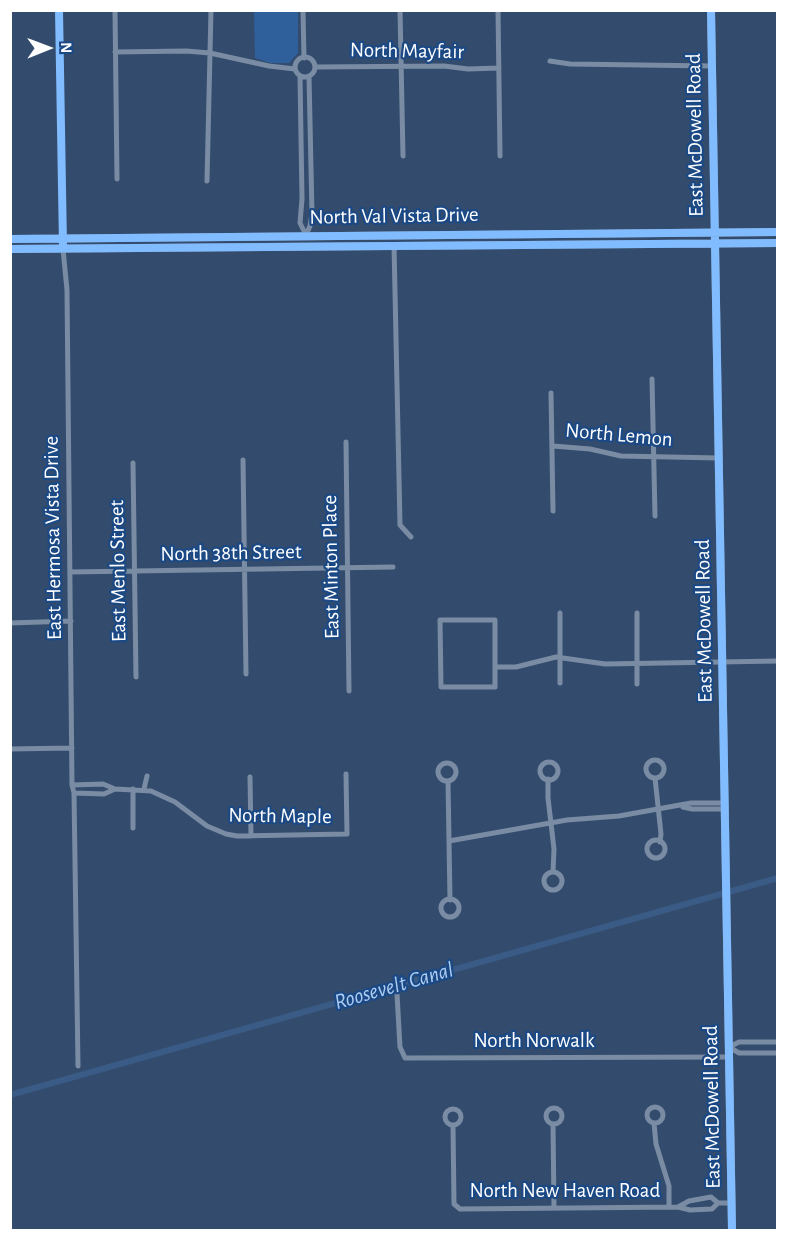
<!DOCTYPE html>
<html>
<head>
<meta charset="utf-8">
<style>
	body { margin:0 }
	#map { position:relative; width:788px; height:1241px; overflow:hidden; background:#334c6d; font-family:"Alegreya Sans",sans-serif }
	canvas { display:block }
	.frame { position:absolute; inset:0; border:12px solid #fff; pointer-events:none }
	.north { position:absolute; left:18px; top:18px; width:60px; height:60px; -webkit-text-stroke:4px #1b4985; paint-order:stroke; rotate:89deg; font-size:16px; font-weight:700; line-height:24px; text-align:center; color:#fff }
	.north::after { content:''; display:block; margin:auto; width:21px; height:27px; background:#fff; clip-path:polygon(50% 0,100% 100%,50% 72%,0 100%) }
</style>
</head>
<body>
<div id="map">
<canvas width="788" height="1241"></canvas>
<div class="frame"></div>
<div class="north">N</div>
</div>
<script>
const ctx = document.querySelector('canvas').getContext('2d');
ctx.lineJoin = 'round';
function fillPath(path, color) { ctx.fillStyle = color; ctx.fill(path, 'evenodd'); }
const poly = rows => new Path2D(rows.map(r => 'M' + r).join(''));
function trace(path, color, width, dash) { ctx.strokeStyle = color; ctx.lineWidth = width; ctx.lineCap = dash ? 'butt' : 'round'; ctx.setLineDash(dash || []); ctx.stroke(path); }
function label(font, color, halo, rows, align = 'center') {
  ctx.font = font + ' "Alegreya Sans",sans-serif'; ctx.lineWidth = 4.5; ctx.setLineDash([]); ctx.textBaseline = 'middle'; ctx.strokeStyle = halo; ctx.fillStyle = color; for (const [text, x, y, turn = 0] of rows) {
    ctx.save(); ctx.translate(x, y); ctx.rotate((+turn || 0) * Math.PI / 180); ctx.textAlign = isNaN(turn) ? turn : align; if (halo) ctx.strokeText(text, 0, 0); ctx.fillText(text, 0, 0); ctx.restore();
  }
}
const green = poly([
	[254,11,298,11,298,53,289,63,270,63,255,58]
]);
const canal = poly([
	[10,1095,778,878]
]);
const street = poly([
	[59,10,63,249,67,290,72,785,74,793,78,1066],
	[115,10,117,179],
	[303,10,304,58],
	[400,10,403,156],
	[498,10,500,156],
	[115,52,186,51,210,53,269,66,295,69],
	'295 67a10 10 0 1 1 20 0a10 10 0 1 1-20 0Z',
	[550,61,570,64,711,66],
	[315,67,444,66,468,69,499,68],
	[300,76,302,199,300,223,306,235],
	[207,181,211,10],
	[306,235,310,226,312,214,309,76],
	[394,245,400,525,411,537],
	[652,379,655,516],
	[551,393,553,511],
	[346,442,349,691],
	[553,446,590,449,621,456,719,458],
	[243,460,246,674],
	[133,463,136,677],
	[70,572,393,567],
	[560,613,560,683],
	[637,613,637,684],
	[10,623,71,621],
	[495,667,495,620,440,620,441,687,495,687,495,667,516,667,556,657,605,664,778,661],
	[10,749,72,748],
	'646 769a9 9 0 1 1 18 0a9 9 0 1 1-18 0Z',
	'540 771a9 9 0 1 1 18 0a9 9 0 1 1-18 0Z',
	'438 772a9 9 0 1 1 18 0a9 9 0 1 1-18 0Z',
	[250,777,251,836],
	[655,778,661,834,660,842],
	[548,779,548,798,554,849,553,872],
	[448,781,450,900],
	[72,785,103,784,115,789,151,791,175,802,207,826,226,834,237,836,347,834,346,774],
	[133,789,133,828],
	[144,789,147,776],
	[74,793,104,794,115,789],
	[683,807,692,809,725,809],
	'647 849a9 9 0 1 1 18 0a9 9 0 1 1-18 0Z',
	[449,841,567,820,619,816,691,803,725,803],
	'544 881a9 9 0 1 1 18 0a9 9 0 1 1-18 0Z',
	'441 908a9 9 0 1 1 18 0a9 9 0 1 1-18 0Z',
	[397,994,400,1047,405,1058,729,1057],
	[729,1047,739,1053,778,1053],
	[729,1047,739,1042,778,1042],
	'647 1115a8 8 0 1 1 16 0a8 8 0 1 1-16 0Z',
	'546 1116a8 8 0 1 1 16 0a8 8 0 1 1-16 0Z',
	'445 1117a8 8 0 1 1 16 0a8 8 0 1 1-16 0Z',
	[654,1123,656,1144,669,1186,669,1207],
	[553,1124,554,1208],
	[453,1125,454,1204,460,1209,678,1207],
	[718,1203,712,1209,690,1210,678,1207,689,1201,711,1197,718,1203,731,1203]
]);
const secondary = poly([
	[711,10,732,1230],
	[10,239,778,232],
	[10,249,778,243]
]);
const cycleway = poly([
	[59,10,63,246],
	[711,10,732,1230],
	[10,239,778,232],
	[10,249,778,243]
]);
const streetNames = [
	["North Mayfair",407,51,1],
	["East McDowell Road",695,135,-91],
	["North Val Vista Drive",394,216,-1],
	["North Lemon",619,435,5],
	["East Hermosa Vista Drive",53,538,-91],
	["North 38th Street",231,553,-1],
	["East Minton Place",331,567,-91],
	["East Menlo Street",118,571,-91],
	["East McDowell Road",704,621,-91],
	["North Maple",280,816,1],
	["North Norwalk",534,1041],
	["East McDowell Road",712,1107,-91],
	["North New Haven Road",565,1191]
];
const waterNames = [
	["Roosevelt Canal",394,986,-16]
];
fillPath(green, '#2f609c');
trace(canal, '#395b86', 6);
trace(street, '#7a8ca3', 5);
trace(secondary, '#75889e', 8);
trace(cycleway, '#80bcff', 8);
label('21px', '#fff', '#1b4985', streetNames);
label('italic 22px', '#adcdf3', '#1b4985', waterNames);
</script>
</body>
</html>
